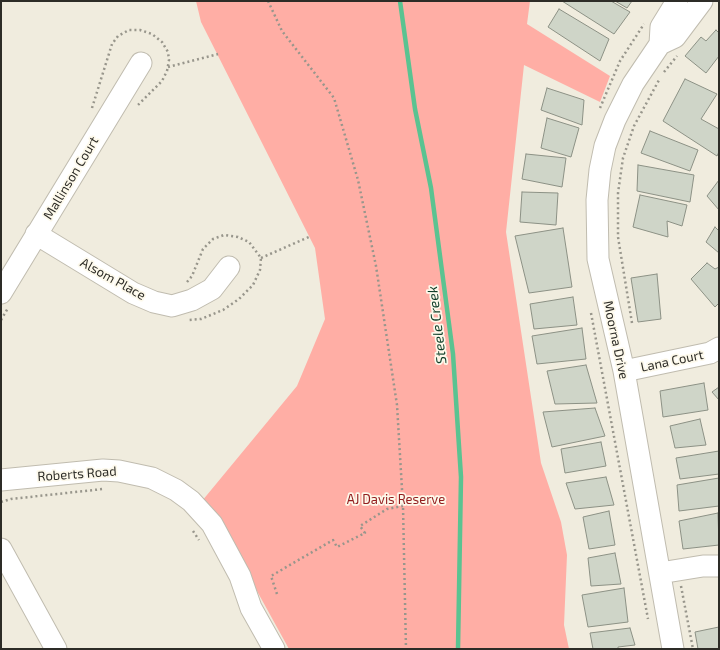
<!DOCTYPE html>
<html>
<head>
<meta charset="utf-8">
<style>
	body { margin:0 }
	#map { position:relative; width:720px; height:650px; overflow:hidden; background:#f0ecde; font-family:"Exo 2",sans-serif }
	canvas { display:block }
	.frame { position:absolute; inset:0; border:2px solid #2d2c27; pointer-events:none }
</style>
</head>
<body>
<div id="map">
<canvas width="720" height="650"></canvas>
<div class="frame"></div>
</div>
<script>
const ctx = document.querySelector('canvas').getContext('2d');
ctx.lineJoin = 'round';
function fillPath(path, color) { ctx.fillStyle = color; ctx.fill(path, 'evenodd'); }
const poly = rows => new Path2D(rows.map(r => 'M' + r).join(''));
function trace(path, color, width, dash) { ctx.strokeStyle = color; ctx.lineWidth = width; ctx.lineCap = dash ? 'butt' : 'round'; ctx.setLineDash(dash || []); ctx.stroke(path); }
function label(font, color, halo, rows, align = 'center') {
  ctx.font = font + ' "Exo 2",sans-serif'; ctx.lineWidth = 3.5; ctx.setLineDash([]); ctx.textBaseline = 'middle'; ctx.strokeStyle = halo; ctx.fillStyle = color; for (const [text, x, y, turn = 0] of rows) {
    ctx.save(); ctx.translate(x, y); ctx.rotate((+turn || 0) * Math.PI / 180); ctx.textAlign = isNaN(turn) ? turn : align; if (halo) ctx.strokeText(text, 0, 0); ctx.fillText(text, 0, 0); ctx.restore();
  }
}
const green = poly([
	[196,1,530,1,527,24,610,76,600,102,524,65,506,232,541,463,561,522,567,555,564,625,569,649,289,649,220,524,202,501,297,386,325,319,315,248,201,22]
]);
const stream = poly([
	[400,1,415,109,431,188,453,354,461,477,458,649]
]);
const building = poly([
	[562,1,611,1,630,12,614,34,562,1],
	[615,1,632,1,627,8,615,1],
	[559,9,609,39,600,61,548,27,559,9],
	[716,30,719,33,719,56,706,73,685,56,701,37,706,41,716,30],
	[685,79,717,94,701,119,719,129,719,152,717,156,663,121,685,79],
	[547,88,584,100,582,125,541,110,547,88],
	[547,118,579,128,571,157,541,148,547,118],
	[650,131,698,150,690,171,641,153,650,131],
	[526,154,566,158,562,187,522,179,526,154],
	[638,165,694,175,690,202,637,191,638,165],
	[719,180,719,210,707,196,719,180],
	[522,192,558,193,556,225,520,222,522,192],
	[640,195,687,205,682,226,667,221,668,237,633,227,640,195],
	[715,227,719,231,719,253,706,242,715,227],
	[563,228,572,287,529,293,515,236,563,228],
	[707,263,715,269,719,267,719,303,715,307,691,279,707,263],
	[657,274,661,319,638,322,631,278,657,274],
	[573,297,577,325,534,329,530,304,573,297],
	[582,328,586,359,537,364,532,336,582,328],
	[586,365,597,403,555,404,547,371,586,365],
	[704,383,708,410,663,417,660,391,704,383],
	[719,387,719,400,712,392,719,387],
	[595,408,605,436,552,447,543,412,595,408],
	[700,419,706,445,675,448,670,426,700,419],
	[601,442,606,466,565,473,561,449,601,442],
	[719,451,719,474,680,479,676,458,719,451],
	[606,477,614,505,575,509,566,483,606,477],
	[719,478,719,506,679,511,677,485,719,478],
	[609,511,615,545,589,549,583,517,609,511],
	[718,513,719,545,683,549,679,521,718,513],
	[615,553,621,584,591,586,588,558,615,553],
	[624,588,628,622,588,627,582,595,624,588],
	[719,627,719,649,698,649,695,632,719,627],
	[630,628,635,645,618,647,618,649,593,649,590,633,630,628]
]);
const path = poly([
	[268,1,282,31,334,98,358,180,376,266,397,405,403,506,406,649],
	[168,67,218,54],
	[664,72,677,56],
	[92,108,112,44,118,36,129,30,140,30,152,34,162,42,168,52,169,60,167,71,162,81,136,107],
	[600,108,620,61,644,24],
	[261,258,309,237],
	[187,282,192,276,203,249,213,239,224,235,238,237,249,242,261,258,260,270,253,285,239,299,223,310,201,319,189,320],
	[591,313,648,619],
	[1,320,8,308],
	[632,323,618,237,618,193,623,158,634,126,659,80],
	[1,502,11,499,103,489],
	[193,531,199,540],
	[681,586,693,649],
	[277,594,271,576,333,540,337,547,365,533,360,526,387,509,403,506]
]);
const minor = poly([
	[660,44,661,27,677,1],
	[36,234,133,293,154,302,172,306,192,300,212,289,229,267],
	[1,293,141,63],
	[624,371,710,353,719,348],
	[1,480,103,470,119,471,152,478,176,490,191,501,212,524,240,576,251,608,274,649],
	[1,549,56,649],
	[660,573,703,566,719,566],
	[673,649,624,371,598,259,597,200,600,170,605,146,615,120,633,84,660,44,675,37,702,1]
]);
const streetNames = [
	["Mallinson Court",71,178,-59],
	["Alsom Place",113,279,29],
	["Moorna Drive",616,340,78],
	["Lana Court",672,361,-12],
	["Roberts Road",77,474,-4]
];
const parkNames = [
	["AJ Davis Reserve",396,500]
];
const waterNames = [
	["Steele Creek",437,325,-97]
];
fillPath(green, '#ffaea5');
trace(stream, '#5ac391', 4.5);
fillPath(building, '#cfd5c8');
trace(building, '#8c9185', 1);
trace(minor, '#c0bcaf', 23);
trace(path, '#98968c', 2.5, [2, 3]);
trace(minor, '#fff', 21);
label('13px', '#2d2c27', '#fdf9eb', streetNames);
label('13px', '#921d1e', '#fdf9eb', parkNames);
label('italic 14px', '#0f3d28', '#fdf9eb', waterNames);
</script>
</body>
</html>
